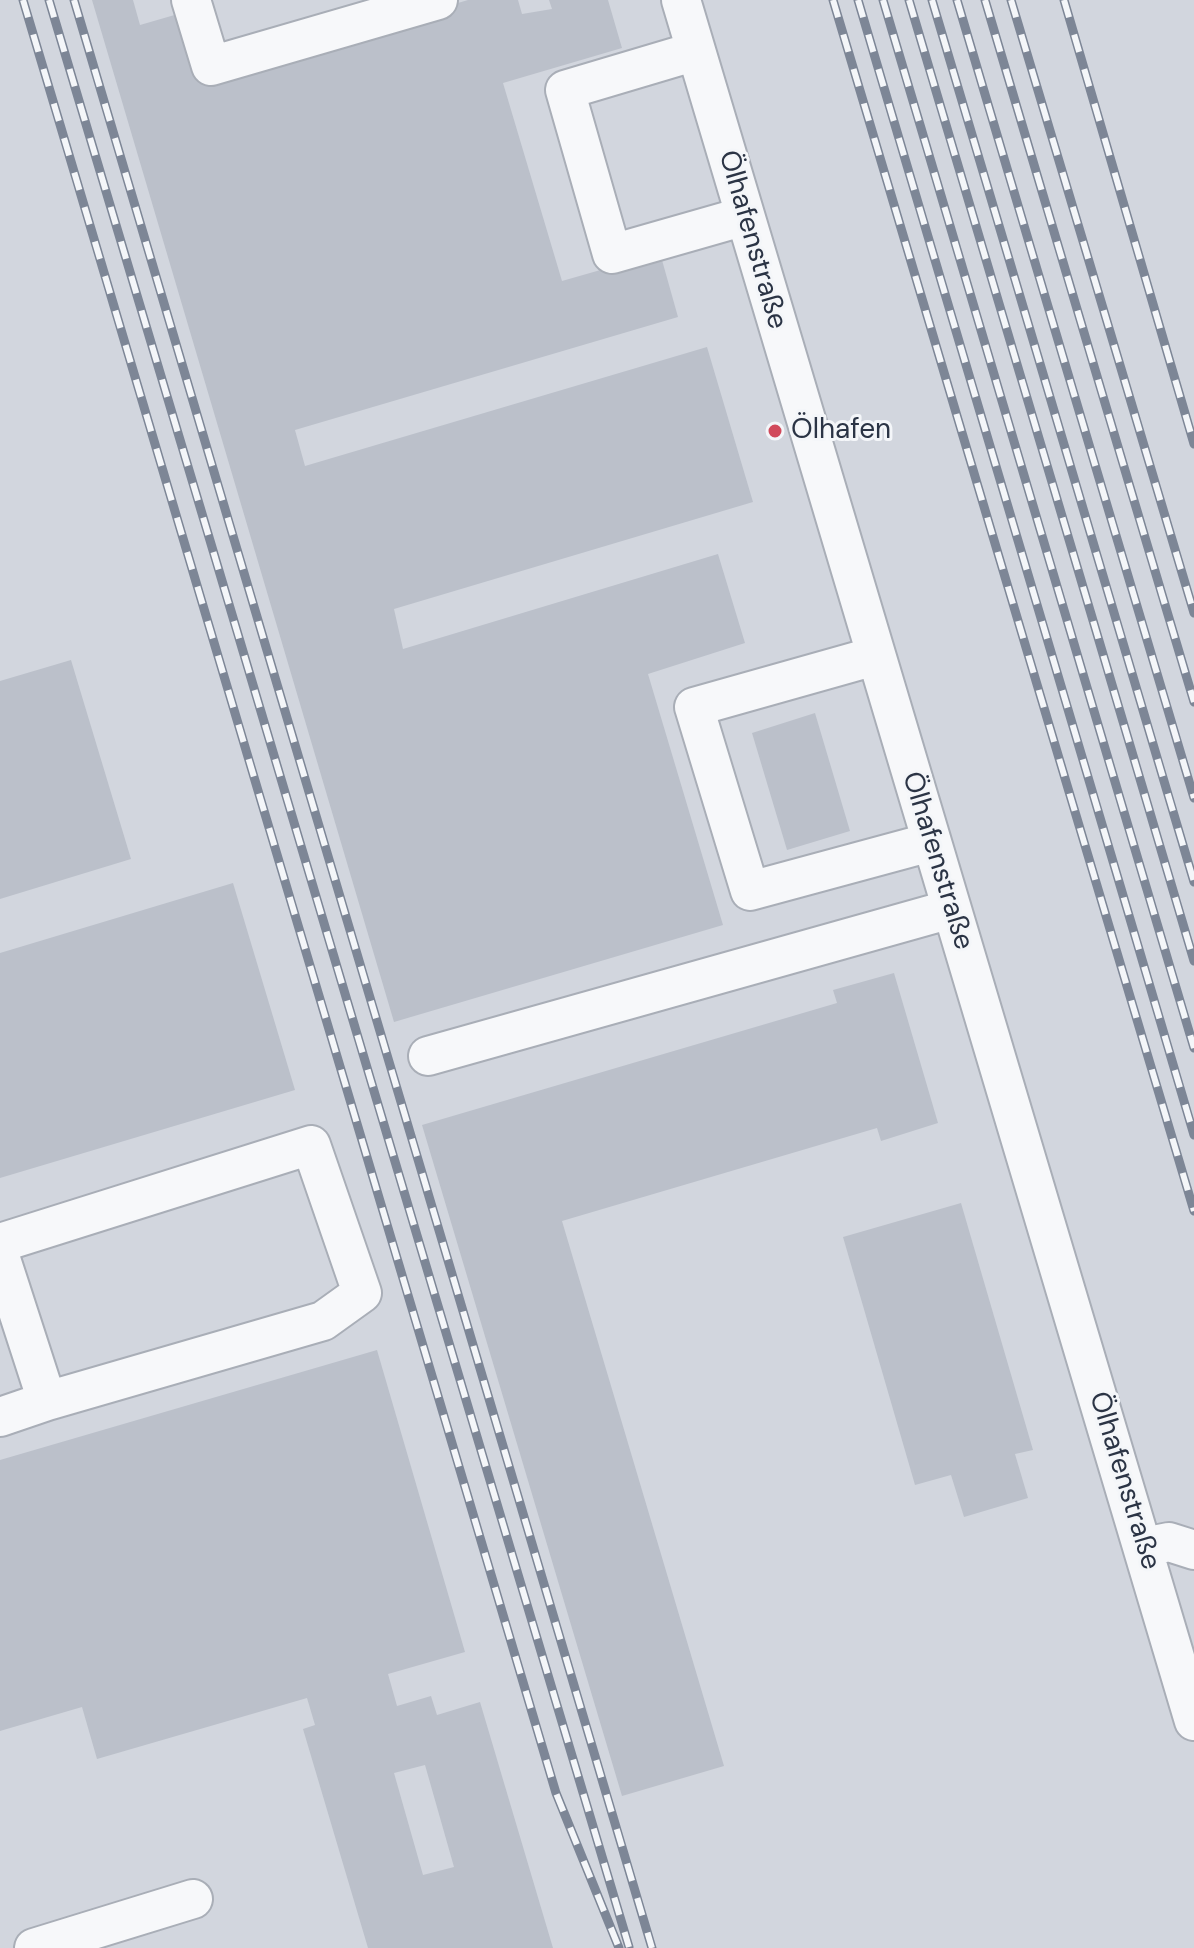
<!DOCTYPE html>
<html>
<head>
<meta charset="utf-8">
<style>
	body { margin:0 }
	canvas { display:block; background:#e4e7ec }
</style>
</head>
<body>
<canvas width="1194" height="1948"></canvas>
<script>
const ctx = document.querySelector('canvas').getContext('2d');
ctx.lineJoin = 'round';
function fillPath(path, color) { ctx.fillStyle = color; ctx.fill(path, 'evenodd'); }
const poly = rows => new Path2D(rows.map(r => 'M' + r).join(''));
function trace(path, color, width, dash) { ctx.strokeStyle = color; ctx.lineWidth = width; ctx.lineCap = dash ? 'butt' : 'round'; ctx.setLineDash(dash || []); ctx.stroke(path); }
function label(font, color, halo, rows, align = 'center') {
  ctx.font = font + ' "DM Sans",sans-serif'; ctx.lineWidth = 6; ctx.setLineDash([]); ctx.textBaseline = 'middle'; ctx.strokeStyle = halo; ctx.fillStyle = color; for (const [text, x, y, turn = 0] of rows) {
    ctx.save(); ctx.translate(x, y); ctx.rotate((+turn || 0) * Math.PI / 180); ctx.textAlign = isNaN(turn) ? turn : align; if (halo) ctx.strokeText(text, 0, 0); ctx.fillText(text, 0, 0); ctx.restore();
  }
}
const built = poly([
	[0,0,1194,0,1194,1948,0,1948]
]);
const building = poly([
	[92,0,133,0,140,25,178,14,198,81,468,0,518,0,522,14,552,9,549,0,608,0,622,48,503,83,562,281,660,253,678,317,295,430,305,466,707,347,753,502,394,609,403,649,718,554,745,643,648,674,723,925,394,1022],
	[71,660,131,859,0,899,0,681],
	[815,713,850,831,787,850,752,733],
	[233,883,295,1090,0,1178,0,953],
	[894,973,938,1123,881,1141,877,1128,562,1221,724,1766,622,1796,422,1125,837,1003,833,990],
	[961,1203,1033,1450,1015,1454,1028,1498,964,1517,951,1475,915,1485,843,1237],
	[377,1350,465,1652,388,1674,397,1706,431,1696,437,1715,480,1702,553,1948,368,1948,303,1729,315,1725,307,1698,97,1759,82,1707,0,1731,0,1460],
	[425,1765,454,1867,423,1875,394,1773]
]);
const minor = poly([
	[191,0,211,66,438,0],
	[681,0,1194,1721],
	[696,51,565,90,612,254,745,216],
	[875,656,694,707,750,891,931,842],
	[428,1056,951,909],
	[0,1243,311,1145,362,1293,323,1321,47,1401],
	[0,1256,47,1401,0,1417],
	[1144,1547,1169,1542,1194,1550],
	[34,1948,193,1899]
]);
const rail = poly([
	[23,0,556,1793,619,1948],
	[49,0,629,1947],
	[74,0,652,1948],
	[833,0,1194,1211],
	[858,0,1194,1135],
	[883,0,1194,1048],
	[909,0,1194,961],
	[932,0,1194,882],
	[957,0,1194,798],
	[985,0,1194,702],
	[1011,0,1194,613],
	[1064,0,1194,444]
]);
const markers = [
	[775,431,8,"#d1495b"]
];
const streetNames = [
	["Ölhafenstraße",752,240,74],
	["Ölhafenstraße",937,861,73],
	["Ölhafenstraße",1124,1481,73]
];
const poiNames = [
	["Ölhafen",791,431]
];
fillPath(built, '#d2d6de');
fillPath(building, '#bbc0ca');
trace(minor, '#a9aeb7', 42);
trace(minor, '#f7f8fa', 38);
trace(rail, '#7d8696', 9);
trace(rail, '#f4f6f9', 6, [18]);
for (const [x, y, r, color] of markers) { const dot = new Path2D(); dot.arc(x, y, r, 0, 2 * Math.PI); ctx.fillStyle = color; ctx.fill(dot); trace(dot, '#f4f6f9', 3); }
label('28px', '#2b3445', '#f4f6f9', streetNames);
label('28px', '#2b3445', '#f4f6f9', poiNames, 'left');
</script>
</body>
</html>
